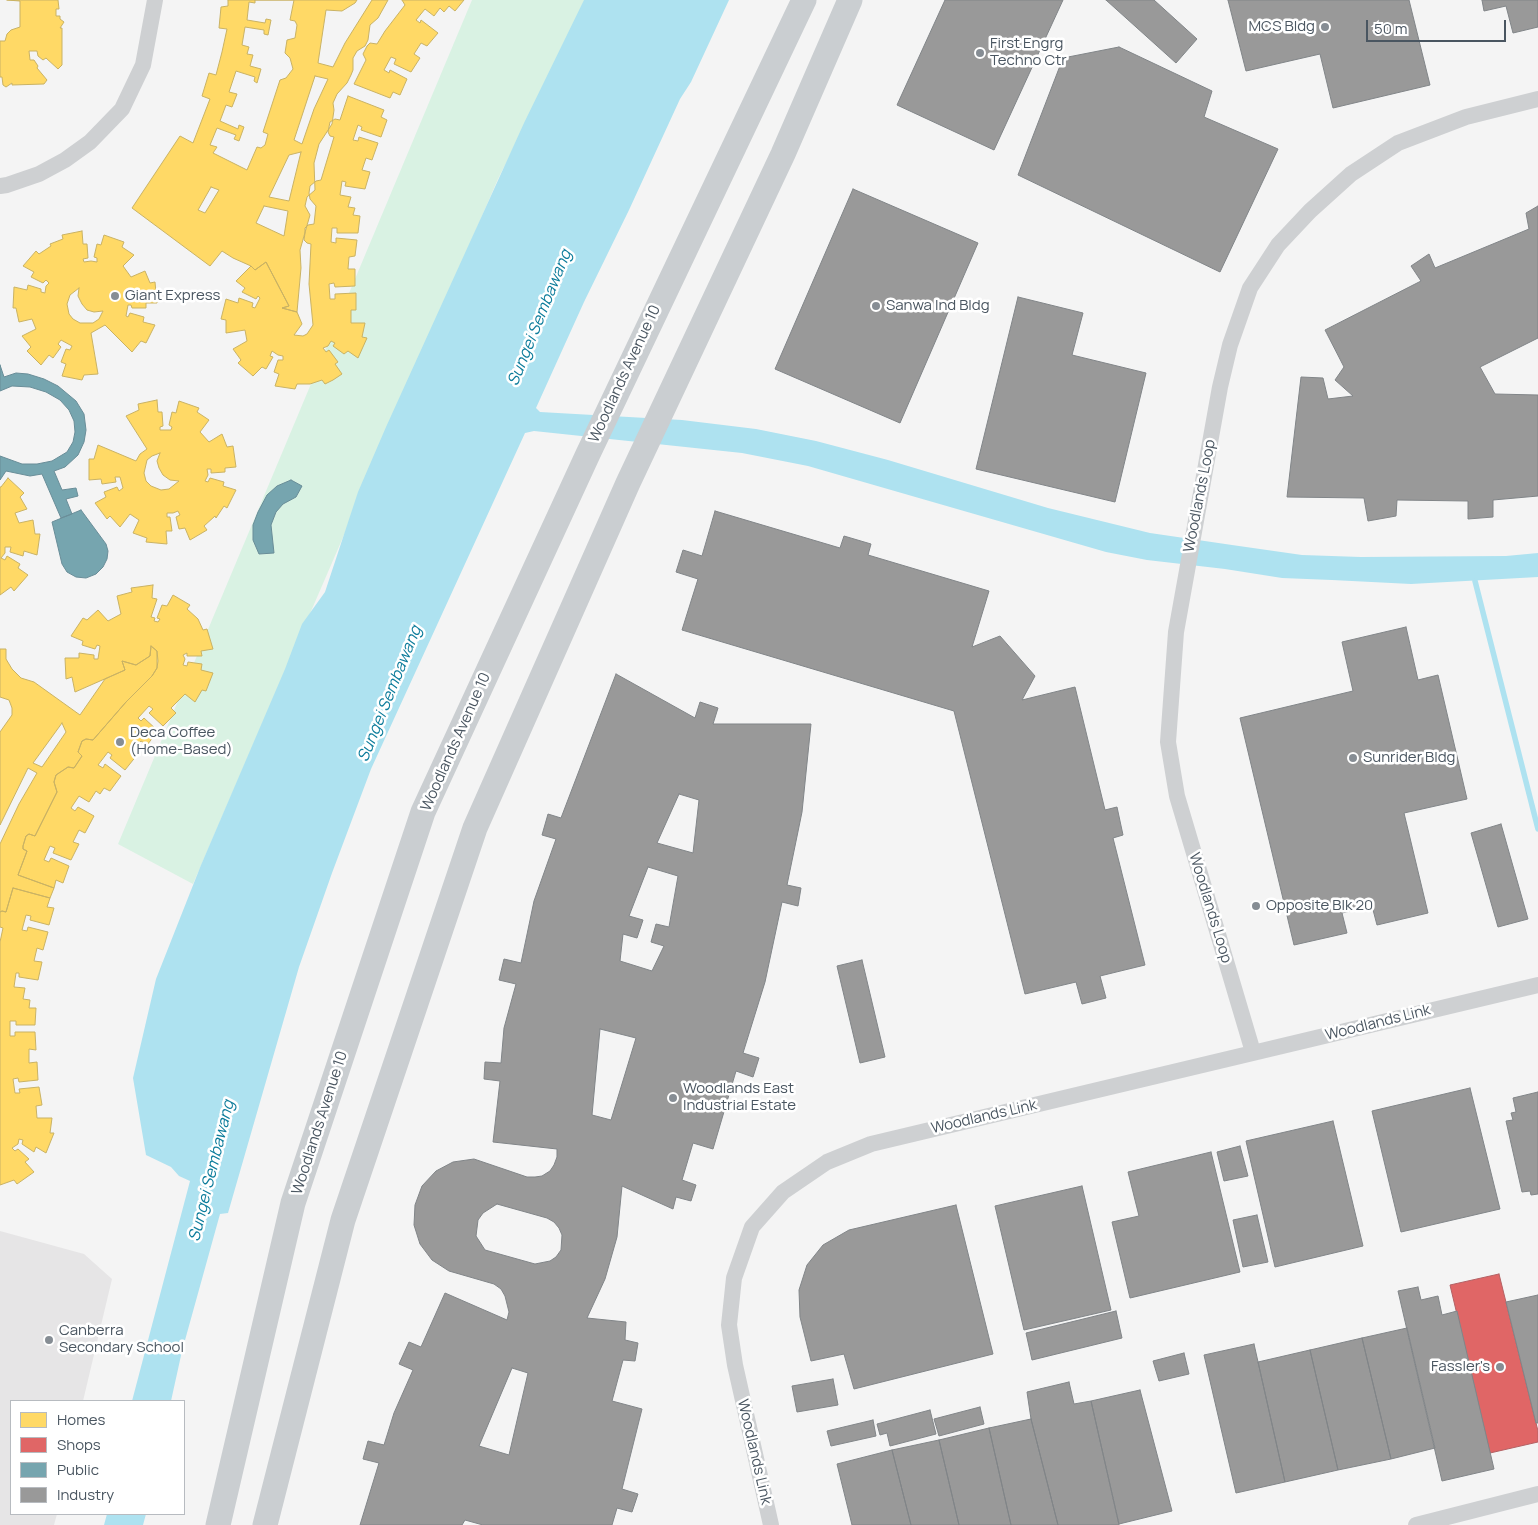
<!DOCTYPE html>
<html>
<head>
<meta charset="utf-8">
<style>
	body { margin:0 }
	#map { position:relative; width:1538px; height:1525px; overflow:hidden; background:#f4f4f4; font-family:Manrope,sans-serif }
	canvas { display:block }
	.legend { position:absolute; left:10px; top:1400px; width:175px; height:115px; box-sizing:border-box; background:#fff; border:1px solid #b7bbc0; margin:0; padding:6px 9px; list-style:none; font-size:15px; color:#4a5661 }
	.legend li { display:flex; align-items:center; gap:10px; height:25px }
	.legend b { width:25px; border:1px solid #b7bbc0 }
	.scale { position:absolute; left:1366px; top:20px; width:140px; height:22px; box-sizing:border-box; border:2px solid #4a5661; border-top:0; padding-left:6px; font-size:15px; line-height:18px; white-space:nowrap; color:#4a5661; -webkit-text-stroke:4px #fff; paint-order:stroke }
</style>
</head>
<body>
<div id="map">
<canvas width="1538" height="1525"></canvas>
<ul class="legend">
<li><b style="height:14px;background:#ffd966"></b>Homes</li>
<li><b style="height:14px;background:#e06666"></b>Shops</li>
<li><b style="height:14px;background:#76a5af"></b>Public</li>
<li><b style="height:14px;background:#999"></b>Industry</li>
</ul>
<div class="scale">50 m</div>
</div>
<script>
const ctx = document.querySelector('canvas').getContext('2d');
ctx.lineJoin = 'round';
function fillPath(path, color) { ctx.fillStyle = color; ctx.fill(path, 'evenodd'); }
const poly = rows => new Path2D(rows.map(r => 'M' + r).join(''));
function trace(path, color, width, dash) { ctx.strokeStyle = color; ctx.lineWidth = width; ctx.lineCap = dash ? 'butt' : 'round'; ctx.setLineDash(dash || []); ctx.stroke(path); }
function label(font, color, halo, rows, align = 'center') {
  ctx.font = font + ' Manrope,sans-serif'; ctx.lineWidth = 5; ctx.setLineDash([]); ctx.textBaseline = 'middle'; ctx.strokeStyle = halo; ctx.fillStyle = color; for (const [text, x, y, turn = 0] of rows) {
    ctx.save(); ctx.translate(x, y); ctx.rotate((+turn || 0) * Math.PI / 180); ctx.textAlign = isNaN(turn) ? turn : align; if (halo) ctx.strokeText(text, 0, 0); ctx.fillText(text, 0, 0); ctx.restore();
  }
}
const education = poly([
	[0,1231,84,1254,112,1279,83,1401,11,1401,11,1514,57,1514,54,1525,0,1525]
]);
const green = poly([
	[472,0,588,0,498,179,193,884,118,844]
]);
const water = poly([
	[584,0,729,0,691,82,680,99,629,210,584,302,536,408,540,412,682,420,756,429,816,441,888,460,1048,508,1150,533,1232,545,1302,555,1361,557,1506,556,1538,553,1538,577,1411,584,1332,580,1282,578,1225,569,1147,560,1106,552,808,466,742,453,534,431,525,433,371,769,332,873,299,967,228,1213,220,1214,182,1351,171,1401,132,1401,190,1181,179,1176,171,1167,146,1155,133,1078,156,979,201,865,285,669,302,624,325,592,358,492,386,427,524,123],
	[107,1514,146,1514,143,1525,104,1525]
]);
const homes = poly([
	[7,0,58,0,59,9,56,9,56,16,60,16,60,19,64,22,60,28,62,28,62,65,58,69,46,58,43,60,38,56,37,51,29,51,30,60,34,60,38,66,37,68,47,80,44,84,12,85,12,83,6,87,3,85,2,77,0,77,0,41,5,41,7,34,11,30,20,27,20,1,7,0],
	[228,0,357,0,355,3,342,11,326,10,318,63,333,67,345,43,372,0,388,0,378,18,370,25,368,40,365,46,357,51,353,58,353,70,351,75,347,83,337,94,333,103,334,110,332,124,319,144,314,163,315,190,307,197,305,206,310,215,300,250,301,268,297,312,282,308,289,306,266,262,255,270,251,266,233,258,222,251,210,266,132,208,180,136,193,143,210,99,202,96,209,73,216,75,222,52,227,29,219,28,221,7,228,6,228,0],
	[315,76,328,79,314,109,302,144,294,140,315,76],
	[301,152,289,201,269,197,289,155,301,152],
	[211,187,219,190,205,213,198,210,211,187],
	[264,206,288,211,284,236,256,223,264,206],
	[255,0,294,0,290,20,295,21,297,25,295,38,287,40,285,53,290,58,293,69,286,78,280,80,263,132,268,134,265,145,261,148,257,147,247,170,213,153,217,147,210,145,217,128,236,135,234,139,239,141,244,127,239,125,238,129,220,121,226,105,232,107,237,94,229,92,236,71,255,77,254,81,257,83,261,69,250,66,253,55,247,54,249,47,242,45,245,27,264,30,264,34,268,35,271,20,266,19,265,23,247,20,249,2,255,3,255,0],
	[402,0,464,0,455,11,449,6,444,12,440,8,434,16,425,9,416,20,420,23,421,20,438,33,427,46,421,43,414,54,420,58,411,72,394,64,396,59,391,57,384,70,389,73,390,70,407,79,400,95,393,92,390,98,354,84,366,60,363,54,367,46,370,43,377,44,385,31,405,5,402,0],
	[348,96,384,110,381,117,387,120,381,137,361,130,362,127,358,125,353,140,358,141,359,137,378,143,372,160,366,158,362,170,370,172,365,189,345,186,346,182,342,181,340,195,351,197,348,207,355,208,353,215,360,216,358,233,337,233,337,228,332,228,331,242,336,243,336,238,357,240,355,256,349,257,348,269,355,269,355,286,335,287,334,283,329,284,330,299,335,299,335,294,356,293,356,310,351,310,351,323,365,323,362,337,367,338,358,358,348,351,344,354,333,346,335,343,331,341,328,346,323,348,326,352,329,350,338,362,335,364,342,374,333,380,325,384,322,380,310,384,297,384,295,389,275,386,279,374,274,372,278,360,283,360,283,356,278,355,272,351,270,356,273,357,266,369,262,367,253,376,238,363,241,360,233,349,247,341,245,330,226,333,226,320,221,319,226,299,238,303,239,298,253,303,252,307,255,308,260,298,258,296,256,299,242,292,245,288,236,281,251,266,255,270,266,262,289,306,282,308,297,312,302,324,294,335,303,336,307,334,313,325,309,284,311,244,307,243,304,240,305,233,305,228,308,225,314,224,316,206,310,199,309,193,310,186,316,181,321,180,334,137,330,136,328,132,330,122,335,119,340,120,348,96],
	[82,231,83,244,87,244,88,258,83,259,84,262,91,261,97,262,97,258,94,257,97,244,101,245,104,235,124,242,122,247,134,255,123,266,131,277,145,271,150,283,155,282,157,303,146,303,146,308,132,308,131,305,128,305,126,316,128,317,130,313,144,317,143,322,155,325,146,343,141,341,132,352,105,325,91,333,98,374,84,375,82,380,62,376,66,364,61,362,66,349,70,350,72,346,61,340,58,344,61,347,53,358,49,355,41,365,27,351,31,347,22,336,36,329,32,319,19,322,16,308,13,308,14,287,27,290,28,285,41,289,41,292,45,293,46,286,49,283,46,280,43,283,31,277,34,272,23,266,36,251,39,254,51,246,50,244,63,239,62,235,82,231],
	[79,288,78,296,82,304,87,310,94,312,103,311,99,319,93,323,80,323,73,319,69,314,67,304,70,295,79,288],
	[157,400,158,412,162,412,163,426,160,427,160,430,171,430,172,427,169,425,172,412,176,413,179,401,199,408,197,412,209,420,200,432,209,442,222,434,227,447,233,446,236,467,225,468,225,472,211,473,211,469,207,469,208,475,205,481,208,482,210,478,224,482,223,486,236,490,227,508,224,506,216,518,215,516,204,526,207,530,190,540,185,528,179,529,176,517,180,515,178,511,173,513,167,513,167,517,170,517,172,531,166,531,167,544,146,542,147,538,133,533,139,520,130,514,120,527,110,516,107,519,95,503,106,497,104,492,117,487,119,491,123,488,120,477,115,477,116,482,102,484,101,479,89,480,89,459,94,459,98,445,136,461,140,454,147,449,126,416,139,410,138,404,157,400],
	[160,453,157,461,159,468,163,475,170,480,179,481,169,489,161,490,151,486,146,481,144,473,147,460,152,456,160,453],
	[8,478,24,493,20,497,27,509,15,513,19,523,33,520,35,534,40,534,37,555,24,551,23,556,10,552,11,547,5,547,5,553,1,558,5,560,7,556,20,564,18,568,28,575,14,591,11,587,0,595,0,487,1,487,8,478],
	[153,585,152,598,157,599,151,617,155,618,154,621,158,622,160,619,157,618,162,605,167,606,173,595,190,605,187,609,198,619,203,630,207,629,213,649,201,651,202,656,187,656,187,653,183,655,185,659,183,665,187,666,188,662,202,664,201,670,213,673,206,691,202,690,195,702,185,694,171,708,176,713,163,726,149,713,153,709,149,706,138,718,141,721,144,718,158,731,147,745,141,741,132,751,137,755,125,770,110,758,112,755,108,752,98,765,103,768,105,764,121,776,110,791,104,788,100,794,96,791,89,802,79,796,71,808,75,811,78,807,94,816,85,833,79,830,73,842,79,844,71,860,53,853,55,848,50,846,44,860,49,862,51,858,69,866,63,883,56,880,54,888,18,875,27,851,23,849,23,846,26,836,29,834,35,836,57,792,54,782,56,775,68,767,74,768,82,756,78,752,82,741,86,739,93,740,126,702,152,676,157,668,157,651,151,646,150,656,136,665,122,661,125,670,75,692,72,677,66,679,65,658,79,658,79,653,94,655,94,659,98,659,100,646,97,645,95,649,82,645,83,641,71,636,83,618,87,620,98,610,108,621,121,614,117,596,132,592,131,588,153,585],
	[151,646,157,651,158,661,157,668,152,676,126,702,93,740,86,739,82,741,78,752,82,756,74,768,68,767,56,775,54,782,57,792,35,836,29,834,26,836,23,846,23,849,27,851,18,875,54,888,50,898,13,888,6,912,2,911,0,912,0,844,19,804,37,773,28,768,0,825,0,732,12,715,12,708,9,700,0,697,0,649,6,649,6,659,12,669,21,678,34,682,80,715,105,679,125,670,122,661,136,665,150,656,151,646],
	[62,723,66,732,42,767,33,763,62,723],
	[13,888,50,898,47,907,54,908,49,925,30,920,31,916,26,915,22,930,27,931,28,927,48,932,43,950,37,948,34,961,42,962,38,980,19,977,19,973,16,973,14,987,25,988,23,999,30,1000,29,1008,36,1008,35,1025,16,1025,16,1021,10,1021,10,1036,15,1036,15,1032,35,1032,36,1050,29,1049,29,1063,37,1062,38,1080,19,1082,18,1078,13,1079,15,1093,20,1093,19,1089,39,1087,42,1105,36,1106,37,1118,52,1118,50,1133,54,1133,46,1153,36,1147,34,1152,22,1144,23,1140,19,1139,18,1144,12,1148,15,1151,18,1149,29,1159,25,1162,34,1172,17,1184,14,1180,0,1185,0,942,3,928,0,927,0,912,2,911,6,912,13,888]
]);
const shops = poly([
	[1499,1274,1538,1431,1538,1442,1490,1453,1450,1285,1499,1274]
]);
const public = poly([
	[0,365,4,377,16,373,28,374,44,379,58,386,76,401,84,414,86,430,84,442,78,455,65,467,54,471,62,490,76,488,78,496,66,499,72,514,61,518,42,474,30,476,6,471,0,480,0,456,22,464,37,464,52,461,67,452,73,442,75,432,74,421,69,410,60,400,46,392,30,387,12,386,0,391,0,365],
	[291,480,302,486,296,497,283,504,276,512,271,525,274,553,259,554,253,540,253,525,258,512,267,495,277,486,291,480],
	[81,510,106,544,108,551,107,559,103,567,96,574,86,578,76,577,67,572,62,564,52,522,81,510]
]);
const industry = poly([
	[945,0,1063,0,994,150,897,105,945,0],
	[1106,0,1154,0,1197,39,1176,63,1106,0],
	[1228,0,1409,0,1430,85,1333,108,1320,54,1246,71,1228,0],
	[1482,0,1538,0,1538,27,1513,33,1506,6,1484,11,1482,0],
	[1119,47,1212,91,1204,117,1278,149,1220,272,1018,175,1063,58,1119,47],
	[853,189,978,243,900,423,775,369,853,189],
	[1538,206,1538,338,1480,367,1495,394,1538,395,1538,496,1493,500,1493,517,1468,519,1468,501,1397,500,1396,516,1368,521,1364,498,1287,497,1301,377,1323,378,1328,399,1353,396,1335,380,1344,367,1325,330,1421,281,1411,266,1429,254,1435,268,1529,229,1526,213,1538,206],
	[1018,297,1083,313,1072,355,1146,373,1115,502,976,469,1018,297],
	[715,511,840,548,844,536,871,544,868,555,989,591,972,647,1000,636,1035,676,1022,700,1075,687,1105,810,1117,807,1123,835,1113,838,1145,965,1100,976,1106,998,1082,1004,1076,982,1025,994,954,711,682,630,698,579,676,572,683,550,702,556,715,511],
	[1406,627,1418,680,1438,675,1467,799,1404,813,1428,913,1377,925,1372,906,1342,913,1347,933,1294,945,1240,718,1353,691,1342,642,1406,627],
	[616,674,695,718,700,702,718,708,713,724,811,724,802,812,787,885,801,888,798,906,782,902,765,982,743,1053,759,1058,753,1077,736,1071,713,1149,693,1143,682,1180,696,1185,691,1201,676,1197,673,1209,622,1186,617,1237,605,1279,587,1318,626,1322,625,1340,638,1343,635,1361,623,1360,612,1401,642,1409,622,1489,638,1494,632,1512,617,1508,612,1525,483,1525,465,1520,462,1525,360,1525,379,1463,363,1459,368,1441,384,1445,394,1413,413,1370,399,1364,409,1342,421,1347,445,1293,507,1320,509,1312,505,1296,501,1289,494,1284,449,1271,432,1260,420,1244,414,1225,415,1205,422,1186,436,1171,453,1162,474,1159,527,1177,535,1177,542,1176,550,1171,554,1165,557,1157,557,1149,493,1142,500,1081,484,1079,485,1062,501,1063,504,1028,516,984,499,980,504,959,521,963,534,901,556,839,542,835,548,814,561,818,616,674],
	[679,794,699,800,693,853,657,843,679,794],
	[648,867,678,876,669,927,656,924,651,942,664,946,652,971,620,961,623,934,637,938,643,920,629,916,648,867],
	[600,1029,636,1038,611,1120,592,1115,600,1029],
	[497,1204,547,1218,554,1222,559,1228,562,1235,561,1250,556,1257,550,1261,535,1264,485,1250,476,1236,478,1220,483,1213,497,1204],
	[512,1368,528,1373,509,1455,479,1446,512,1368],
	[1501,824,1528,919,1498,927,1471,833,1501,824],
	[862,960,885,1057,860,1063,837,966,862,960],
	[1470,1088,1500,1209,1401,1232,1372,1111,1470,1088],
	[1538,1092,1538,1194,1531,1195,1530,1191,1522,1192,1506,1121,1513,1120,1511,1113,1516,1112,1513,1098,1538,1092],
	[1333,1121,1363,1246,1275,1267,1246,1141,1333,1121],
	[1240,1146,1248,1176,1224,1181,1217,1152,1240,1146],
	[1211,1152,1240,1272,1130,1298,1112,1222,1139,1216,1128,1172,1211,1152],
	[1082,1186,1111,1310,1024,1330,995,1206,1082,1186],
	[956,1205,993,1354,854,1389,844,1354,811,1361,800,1317,799,1290,807,1265,823,1245,849,1230,956,1205],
	[1257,1215,1268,1262,1243,1267,1233,1220,1257,1215],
	[1418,1287,1421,1300,1438,1296,1442,1315,1457,1311,1494,1469,1442,1481,1398,1291,1418,1287],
	[1538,1295,1538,1423,1536,1423,1506,1302,1538,1295],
	[1116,1311,1122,1338,1032,1360,1026,1333,1116,1311],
	[1407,1328,1435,1448,1391,1459,1362,1338,1407,1328],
	[1362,1338,1391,1459,1338,1470,1310,1350,1362,1338],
	[1254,1344,1285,1482,1236,1493,1204,1355,1254,1344],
	[1310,1350,1338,1470,1285,1482,1258,1362,1310,1350],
	[1184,1353,1189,1374,1159,1381,1153,1361,1184,1353],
	[833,1379,838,1405,797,1412,792,1386,833,1379],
	[1069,1382,1074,1404,1091,1401,1119,1525,1058,1525,1031,1419,1027,1392,1069,1382],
	[1140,1390,1172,1511,1119,1524,1091,1401,1140,1390],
	[980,1407,984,1424,939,1436,934,1419,980,1407],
	[930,1410,936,1434,890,1446,887,1433,880,1435,877,1424,930,1410],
	[1031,1419,1058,1525,1011,1525,989,1428,1031,1419],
	[873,1420,876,1436,831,1446,827,1431,873,1420],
	[989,1428,1011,1525,959,1525,939,1440,989,1428],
	[939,1440,959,1525,911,1525,892,1450,939,1440],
	[892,1450,911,1525,852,1525,837,1464,892,1450]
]);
const stream = poly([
	[1475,581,1538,829]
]);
const minor = poly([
	[0,186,7,185,39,174,65,160,90,142,122,109,143,65,155,0],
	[1253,1052,1177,796,1168,742,1176,632,1220,387,1230,345,1250,288,1278,245,1310,211,1351,174,1398,143,1466,117,1538,99],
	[771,1525,735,1365,729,1325,734,1278,752,1227,783,1192,827,1162,871,1144,1538,985],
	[1416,1525,1538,1494]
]);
const primary = poly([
	[218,1525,293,1203,423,812,588,454,804,0],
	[265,1525,343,1220,475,828,628,483,783,154,850,0]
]);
const markers = [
	[1325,27,5,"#868d94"],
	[980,53,5,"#868d94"],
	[115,296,5,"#868d94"],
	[876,306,5,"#868d94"],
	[120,742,5,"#868d94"],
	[1353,758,5,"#868d94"],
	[1256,906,5,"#868d94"],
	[673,1098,5,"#868d94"],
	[49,1340,5,"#868d94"],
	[1500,1367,5,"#868d94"]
];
const poiNames = [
	["MCS Bldg",1315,27,"right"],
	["First Engrg",990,44],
	["Techno Ctr",990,61],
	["Giant Express",125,296],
	["Sanwa Ind Bldg",886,306],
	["Deca Coffee",130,733],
	["(Home-Based)",130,750],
	["Sunrider Bldg",1363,758],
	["Opposite Blk 20",1266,906],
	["Woodlands East",683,1089],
	["Industrial Estate",683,1106],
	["Canberra",59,1331],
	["Secondary School",59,1348],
	["Fassler's",1490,1367,"right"]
];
const streetNames = [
	["Woodlands Avenue 10",625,374,-65],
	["Woodlands Loop",1200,496,-79],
	["Woodlands Avenue 10",456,742,-66],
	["Woodlands Loop",1210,908,73],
	["Woodlands Link",1378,1023,-14],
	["Woodlands Link",984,1117,-13],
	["Woodlands Avenue 10",320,1123,-72],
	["Woodlands Link",754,1452,77]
];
const waterNames = [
	["Sungei Sembawang",540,318,-68],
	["Sungei Sembawang",390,694,-68],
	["Sungei Sembawang",212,1171,-76]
];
fillPath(education, '#e6e5e6');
fillPath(green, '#d9f2e3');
fillPath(water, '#aee2f0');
fillPath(homes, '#ffd966');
trace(homes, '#c9b264', 1);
fillPath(shops, '#e06666');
trace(shops, '#b36164', 1);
fillPath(public, '#76a5af');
trace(public, '#698d98', 1);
fillPath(industry, '#999');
trace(industry, '#818588', 1);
trace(stream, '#aee2f0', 5.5);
trace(minor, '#ced0d2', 16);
trace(primary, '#caced1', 25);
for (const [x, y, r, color] of markers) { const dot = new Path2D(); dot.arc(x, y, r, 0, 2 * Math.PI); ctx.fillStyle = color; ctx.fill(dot); trace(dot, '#fff', 2); }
label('15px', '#4a5661', '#fff', poiNames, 'left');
label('15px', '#4a5661', '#fff', streetNames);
label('italic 16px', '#0c7c9b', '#fff', waterNames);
</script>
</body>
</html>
